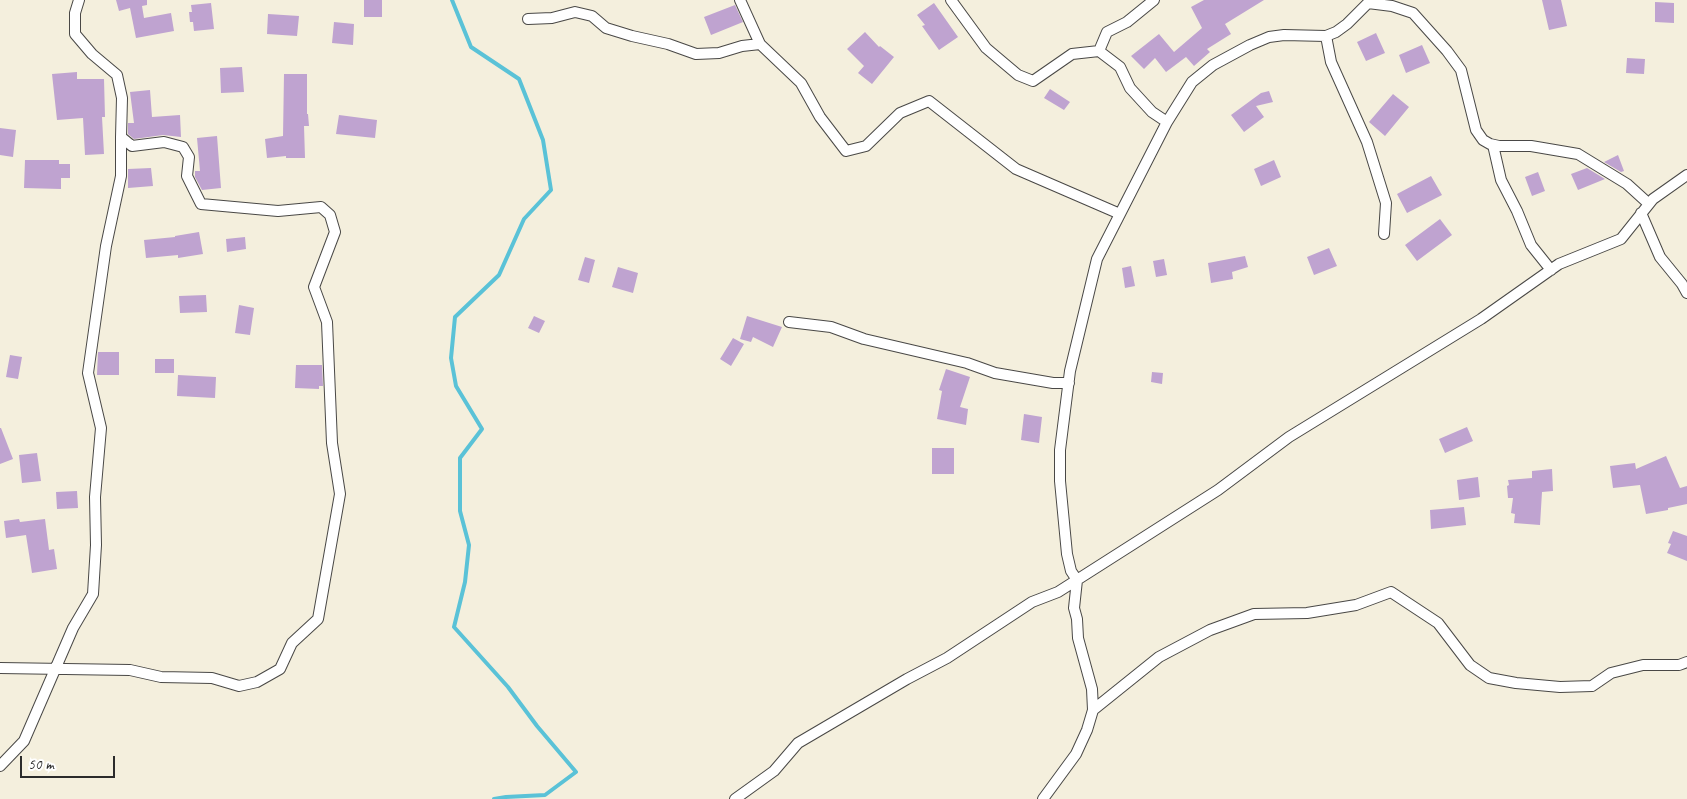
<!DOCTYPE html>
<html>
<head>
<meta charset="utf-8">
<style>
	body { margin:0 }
	#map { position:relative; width:1687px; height:799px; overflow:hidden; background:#f4efdd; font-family:Caveat,sans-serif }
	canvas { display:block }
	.scale { position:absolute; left:20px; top:756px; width:95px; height:22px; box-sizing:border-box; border:2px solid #2b2b2b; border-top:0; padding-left:6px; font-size:15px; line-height:18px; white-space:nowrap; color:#2b2b2b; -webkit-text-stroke:4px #fff; paint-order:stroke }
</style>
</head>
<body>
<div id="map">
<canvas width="1687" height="799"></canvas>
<div class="scale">50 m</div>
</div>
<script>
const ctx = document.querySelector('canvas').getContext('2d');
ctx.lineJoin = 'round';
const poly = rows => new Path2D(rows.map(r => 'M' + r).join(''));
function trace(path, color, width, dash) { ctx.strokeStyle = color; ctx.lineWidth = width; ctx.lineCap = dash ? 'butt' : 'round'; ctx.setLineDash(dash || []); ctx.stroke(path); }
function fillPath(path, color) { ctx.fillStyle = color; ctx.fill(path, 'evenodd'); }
const stream = poly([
	[452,0,471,47,519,79,543,140,551,190,524,219,499,275,455,317,451,358,456,386,482,429,460,458,460,511,469,545,465,582,454,627,508,687,537,726,576,772,545,795,506,797,494,799]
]);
const building = poly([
	[116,0,147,0,147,5,142,6,144,18,171,13,174,31,136,38,130,8,119,11],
	[364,0,382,0,382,17,364,17],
	[1204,0,1264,0,1225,24,1231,34,1207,49,1210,52,1194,66,1186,57,1166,72,1155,58,1144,69,1131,56,1159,34,1174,52,1202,28,1191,7],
	[1542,0,1561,0,1567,26,1549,30],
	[1655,2,1674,3,1674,23,1655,22],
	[211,3,214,29,194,31,193,22,190,22,189,12,192,12,191,5],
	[934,3,958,37,939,50,922,26,925,25,917,15],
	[735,5,743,22,711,35,704,17],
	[268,14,299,16,297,36,267,34],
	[334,22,354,24,353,45,332,43],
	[865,32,879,47,880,46,894,57,872,84,858,73,864,66,847,49],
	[1376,33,1385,53,1366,61,1357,42],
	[1422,45,1430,63,1406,73,1399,55],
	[1627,58,1645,59,1644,74,1626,73],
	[242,67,244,92,221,93,220,68],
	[77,72,77,79,104,79,105,117,102,117,104,154,85,155,83,118,57,120,52,74],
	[284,74,307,74,307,114,308,114,309,126,304,126,305,158,286,158,286,156,267,158,265,139,283,136],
	[1050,89,1070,102,1064,110,1044,98],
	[150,90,152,117,180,115,181,137,163,135,134,139,128,134,128,123,134,123,130,92],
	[1269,91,1273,102,1256,106,1264,117,1244,132,1231,115,1261,93],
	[1393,94,1409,107,1385,136,1369,122],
	[339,115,377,120,375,138,336,134],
	[0,128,16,130,13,157,0,155],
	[217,136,221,188,202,190,195,177,195,171,200,171,197,138],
	[1618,155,1624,171,1621,172,1604,162],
	[25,160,59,160,59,164,70,164,70,178,61,178,61,189,24,188],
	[1274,160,1281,177,1261,186,1254,169],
	[151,168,153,186,128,188,128,169],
	[1587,168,1605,179,1578,190,1571,174],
	[1538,172,1545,191,1532,196,1525,177],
	[1431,176,1442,195,1407,213,1397,194],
	[1440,219,1452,235,1417,261,1405,245],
	[199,232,203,254,178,258,178,255,146,258,144,240,175,237,175,236],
	[245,237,246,249,227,252,226,239],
	[1329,248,1337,266,1314,275,1307,257],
	[1245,256,1248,267,1232,272,1233,279,1211,283,1208,263],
	[585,257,595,260,589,283,578,280],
	[1164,259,1167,275,1156,277,1153,261],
	[1131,266,1135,286,1125,288,1122,268],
	[618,267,638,273,633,293,612,287],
	[206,295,207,312,180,313,179,296],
	[239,305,254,308,250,335,235,333],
	[534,316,545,321,539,333,528,328],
	[747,316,782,327,773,347,753,337,751,342,740,339],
	[733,338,744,344,731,366,720,359],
	[98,352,119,352,119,375,97,375],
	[10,355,22,357,18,379,6,377],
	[155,359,174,359,174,373,155,373],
	[296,365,322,365,323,386,319,386,319,389,295,388],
	[946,369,970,377,960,407,968,409,966,425,937,419,942,391,939,390],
	[1152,372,1163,373,1162,384,1151,382],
	[178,375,216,377,215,398,177,396],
	[1024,414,1042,417,1039,443,1021,440],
	[1467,427,1473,441,1445,453,1439,439],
	[0,428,1,428,13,459,0,464],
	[932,448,954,448,954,474,932,474],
	[37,453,41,481,22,483,19,455],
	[1666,456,1680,488,1687,486,1687,504,1668,508,1668,510,1646,514,1640,485,1613,488,1610,466,1635,463,1636,469],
	[1552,469,1553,491,1542,492,1540,525,1514,523,1515,514,1511,513,1513,498,1508,498,1507,486,1509,485,1508,480,1532,478,1532,471],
	[1478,477,1480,497,1459,500,1457,480],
	[77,491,78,508,57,509,56,492],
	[1464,507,1466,525,1431,529,1430,510],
	[19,519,20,522,45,519,49,550,54,549,57,569,32,573,26,535,6,538,4,521],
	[1673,531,1687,536,1687,561,1667,553,1671,544,1668,543]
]);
const street = poly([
	[740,0,760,44,801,83,820,117,846,151,866,146,900,113,929,101,1016,169,1120,214],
	[951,0,986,48,1018,75,1033,81,1072,54,1099,51,1120,67,1130,88,1152,112,1167,122],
	[1368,3,1392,6,1413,13,1447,51,1461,70,1476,130,1483,140,1490,144,1499,146,1531,146,1578,154,1627,184,1649,204],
	[528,19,552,18,575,12,592,16,606,28,632,36,668,44,696,54,719,53,742,46,760,44],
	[1326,36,1331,62,1367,142,1386,203,1384,234],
	[1099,51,1107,32,1127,22,1154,0],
	[1493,145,1501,180,1517,211,1531,245,1551,270],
	[1641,213,1660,257,1682,284,1687,293],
	[789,322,831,327,864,339,967,363,995,373,1053,383,1069,383],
	[0,668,130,670,161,677,212,678,239,686,257,682,280,669,292,643,318,619,340,494,332,443,327,322,314,287,335,232,330,215,321,207,278,211,201,204,187,176,189,157,183,147,164,142,132,146,121,137,122,98,117,75,92,54,75,34,75,13,79,0],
	[1093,710,1159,657,1210,630,1254,614,1307,613,1356,605,1391,592,1438,623,1470,665,1489,678,1516,683,1560,687,1592,686,1611,673,1643,665,1679,665,1687,662],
	[0,766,24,741,73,628,93,594,96,545,95,497,101,428,88,373,106,246,121,176,121,137],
	[735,799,774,771,798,743,907,679,947,658,1032,602,1058,592,1218,490,1289,437,1481,319,1559,264,1621,239,1653,199,1687,175],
	[1043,799,1076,754,1087,730,1093,710,1092,689,1078,638,1077,619,1074,608,1077,580,1071,571,1067,554,1060,481,1060,450,1070,371,1097,259,1167,122,1192,82,1213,65,1250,45,1269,37,1284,35,1326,36,1336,32,1347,24,1371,0]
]);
trace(stream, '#5ac2d7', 4);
fillPath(building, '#bfa3d0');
trace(street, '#494846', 12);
trace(street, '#fff', 10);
</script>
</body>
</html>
